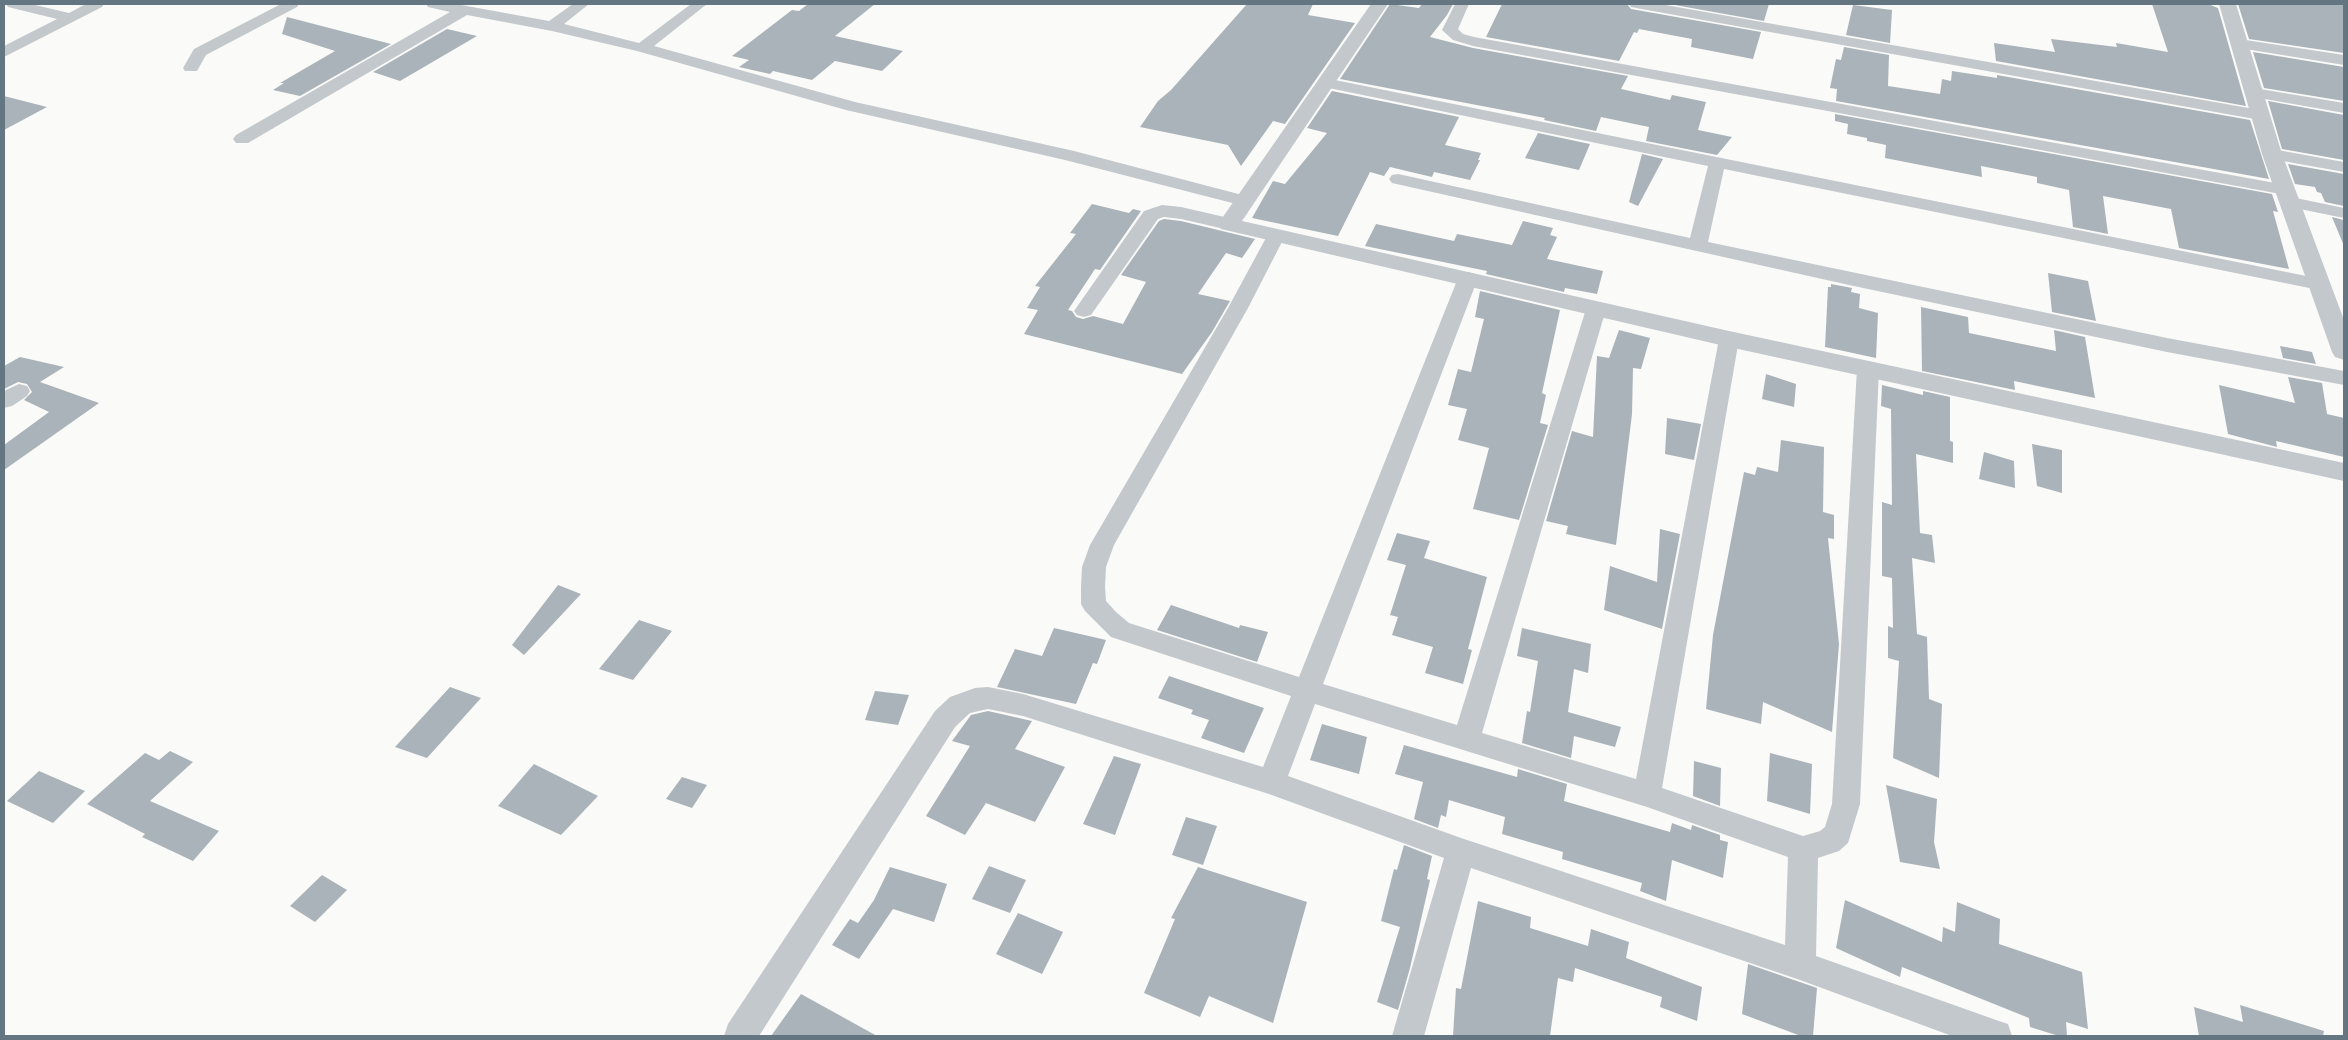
<!DOCTYPE html>
<html>
<head>
<meta charset="utf-8">
<style>
	body { margin:0 }
	#map { position:relative; width:2348px; height:1040px; overflow:hidden; background:#fafaf8; font-family:"Golos Text",sans-serif }
	canvas { display:block }
	.frame { position:absolute; inset:0; border:5px solid #657683; pointer-events:none }
</style>
</head>
<body>
<div id="map">
<canvas width="2348" height="1040"></canvas>
<div class="frame"></div>
</div>
<script>
const ctx = document.querySelector('canvas').getContext('2d');
ctx.lineJoin = 'round';
function fillPath(path, color) { ctx.fillStyle = color; ctx.fill(path, 'evenodd'); }
const poly = rows => new Path2D(rows.map(r => 'M' + r).join(''));
const building = poly([
	[808,4,875,4,835,36,903,51,882,71,835,61,812,80,773,71,770,74,739,67,749,60,732,56,792,10,799,11],
	[1247,4,1313,4,1308,15,1355,23,1285,124,1273,121,1271,124,1241,166,1228,145,1140,127,1158,101,1171,90],
	[1390,4,1419,8,1422,4,1453,4,1447,15,1430,37,1473,48,1628,76,1621,89,1670,100,1672,95,1706,102,1698,130,1732,137,1717,155,1646,141,1649,127,1601,117,1596,131,1544,120,1545,118,1340,79],
	[1502,4,1627,4,1631,9,1761,32,1753,59,1691,47,1692,39,1639,29,1637,33,1634,32,1619,61,1486,37],
	[1669,4,1769,4,1764,21],
	[2152,4,2208,4,2218,8,2246,106,1996,61,1994,43,2055,52,2051,39,2117,47,2116,43,2168,52],
	[2238,4,2344,4,2344,53,2249,39],
	[1853,5,1892,10,1890,43,1846,35],
	[287,17,391,44,300,96,273,90,284,83,280,83,335,51,282,34],
	[447,29,477,36,400,81,373,72],
	[1844,47,1889,55,1888,86,1940,94,1942,79,1951,81,1952,71,1997,78,1997,75,2250,120,2269,179,1836,101,1837,89,1830,88,1836,59,1841,60],
	[2253,52,2344,67,2344,101,2264,88],
	[1332,91,1459,117,1445,145,1481,153,1478,160,1480,160,1470,180,1434,172,1432,177,1390,167,1384,176,1370,172,1338,236,1252,218,1273,181,1285,184,1327,133,1307,128],
	[4,96,47,107,4,130],
	[2268,101,2344,115,2344,160,2282,149],
	[1835,114,2272,194,2278,212,2273,211,2289,269,2179,248,2171,209,2103,196,2108,234,2073,227,2069,190,2037,183,2037,177,1981,166,1982,177,1885,158,1886,145,1867,141,1867,138,1847,134,1848,124,1835,121],
	[1538,133,1590,144,1579,170,1525,158],
	[1642,154,1663,159,1638,206,1629,202],
	[2288,164,2344,174,2344,206,2325,202,2321,193,2317,192,2315,187,2295,184],
	[1092,204,1129,213,1133,209,1141,211,1100,270,1095,269,1068,310,1072,311,1076,317,1083,319,1093,316,1123,324,1146,282,1121,275,1159,221,1164,219,1181,221,1255,239,1242,258,1226,253,1198,294,1230,301,1212,332,1182,374,1024,334,1038,310,1027,308,1040,287,1035,286,1076,234,1070,233],
	[2332,217,2344,220,2344,246],
	[1523,221,1553,228,1550,235,1557,237,1547,259,1603,271,1597,294,1565,288,1564,292,1486,274,1487,271,1365,246,1376,224,1454,241,1457,234,1512,245],
	[2048,273,2088,281,2096,321,2052,312],
	[1831,284,1852,288,1851,292,1860,294,1859,308,1878,313,1876,358,1825,347,1828,287,1831,287],
	[1480,291,1560,310,1542,393,1546,395,1540,423,1548,425,1519,520,1473,509,1489,448,1458,440,1467,409,1448,405,1458,369,1471,372,1484,319,1475,317],
	[1921,307,1968,317,1969,333,2056,351,2054,330,2085,337,2095,398,2014,381,2015,390,1922,371],
	[1619,330,1650,338,1641,369,1633,368,1632,414,1616,545,1566,534,1568,526,1546,521,1572,431,1593,437,1597,356,1609,358],
	[2280,346,2312,352,2316,364,2283,358],
	[20,357,64,367,40,382,99,403,4,470,4,445,49,412,24,400,32,392,27,384,18,382,4,389,4,366],
	[1766,374,1796,384,1794,407,1762,399],
	[2288,377,2322,383,2327,414,2344,418,2344,457,2276,441,2277,447,2228,434,2219,385,2295,403],
	[1882,385,1923,395,1923,391,1950,397,1950,441,1953,442,1953,463,1916,454,1920,533,1932,535,1935,563,1912,558,1917,634,1927,637,1929,699,1942,704,1939,778,1893,758,1899,661,1888,658,1888,626,1893,628,1892,578,1882,576,1882,502,1892,505,1891,409,1881,406],
	[1667,418,1701,424,1694,460,1665,454],
	[1781,440,1824,447,1823,512,1834,515,1834,539,1828,538,1839,644,1832,732,1763,702,1761,724,1706,709,1713,635,1744,472,1755,475,1757,467,1778,472],
	[2032,444,2062,450,2062,493,2037,486],
	[1984,452,2014,461,2015,488,1979,479],
	[1660,529,1680,534,1662,629,1604,610,1610,566,1657,582],
	[1397,533,1430,541,1424,558,1487,577,1468,649,1472,650,1463,684,1425,673,1433,647,1392,635,1398,617,1390,615,1406,565,1387,560],
	[558,585,581,594,524,655,512,645],
	[1171,605,1239,628,1240,625,1268,632,1257,662,1157,630],
	[639,620,672,631,633,680,599,669],
	[1054,628,1106,640,1097,664,1093,663,1076,704,997,687,1015,649,1042,656],
	[1522,628,1591,644,1588,673,1574,669,1568,712,1621,727,1615,747,1574,736,1571,758,1522,743,1527,711,1530,712,1538,661,1517,656],
	[1169,676,1264,708,1244,753,1201,738,1209,720,1191,714,1193,710,1158,698],
	[450,687,481,698,427,758,395,747],
	[875,691,909,695,898,725,865,720],
	[988,711,1032,721,1015,749,1065,767,1035,822,986,803,965,835,926,816,970,746,952,741,971,715],
	[1322,724,1367,737,1359,774,1310,760],
	[1404,745,1517,777,1518,769,1567,784,1564,801,1670,832,1672,823,1691,830,1692,825,1720,835,1720,840,1728,842,1723,878,1672,860,1666,901,1640,891,1642,883,1562,859,1563,852,1502,834,1505,817,1449,800,1446,817,1441,815,1438,828,1414,819,1423,782,1395,774],
	[170,751,193,762,150,801,219,831,193,861,142,837,145,834,87,804,145,753,159,760],
	[1770,753,1812,764,1810,814,1767,801],
	[1114,756,1141,764,1115,835,1083,824],
	[1694,761,1721,768,1720,806,1693,796],
	[534,764,598,796,561,835,498,806],
	[39,771,85,791,53,823,7,801],
	[682,777,707,785,692,808,666,799],
	[1886,785,1937,799,1934,842,1940,869,1900,862],
	[1186,817,1217,826,1203,865,1172,855],
	[1404,845,1432,856,1427,879,1430,880,1410,968,1398,1010,1377,1002,1400,927,1381,921,1394,869,1397,870],
	[989,866,1026,880,1010,913,972,899],
	[890,867,947,884,934,922,893,909,859,959,832,945,850,919,858,923,874,900],
	[1198,867,1307,902,1273,1023,1209,996,1200,1017,1144,993,1175,919,1171,918],
	[322,875,347,890,315,922,290,906],
	[1845,900,1942,942,1943,927,1955,932,1957,902,2000,919,1999,944,2082,972,2088,1029,2066,1022,2067,1036,2059,1036,2030,1027,2029,1018,1902,967,1900,977,1836,948],
	[1478,901,1531,917,1530,928,1588,946,1591,929,1629,942,1626,958,1702,987,1697,1021,1660,1007,1662,997,1575,968,1573,982,1558,978,1550,1036,1453,1036,1456,988,1461,989],
	[1018,913,1063,932,1042,974,996,954],
	[1748,964,1817,988,1813,1036,1801,1036,1742,1014],
	[801,994,877,1036,771,1036],
	[2240,1005,2324,1031,2323,1036,2199,1036,2194,1007,2243,1022]
]);
const minor = poly([
	[6,4,31,4,69,13,86,4,104,4,102,7,4,57,4,46,57,19,8,7,6,4],
	[281,4,299,4,297,7,206,55,197,71,185,71,183,68,194,49,281,4],
	[426,4,456,4,549,21,573,4,589,4,564,24,639,43,691,4,707,4,654,46,855,102,1074,151,1250,197,1253,201,1250,205,1244,206,1065,160,846,110,637,51,552,31,467,15,248,143,236,143,233,139,236,135,450,12,428,7,426,4],
	[1455,4,1469,4,1458,29,1463,34,1474,37,2286,185,2292,186,2295,190,2292,194,2286,195,1473,46,1453,40,1442,30,1455,4],
	[1629,4,1660,4,2260,110,2266,111,2268,115,2266,119,2260,120,1636,8,1631,7,1629,4],
	[2239,39,2344,55,2344,65,2233,47,2231,44,2233,41,2239,39],
	[1325,78,2326,280,2329,284,2326,288,2319,290,1724,169,1708,242,2167,338,2344,371,2344,385,2167,352,1849,285,1392,183,1389,179,1392,175,1398,174,1690,238,1708,166,1319,86,1317,83,1319,80,1325,78],
	[2254,88,2344,103,2344,113,2248,96,2246,93,2248,90,2254,88],
	[2272,149,2344,162,2344,172,2266,158,2263,154,2266,150,2272,149],
	[2291,197,2344,208,2344,218,2285,206,2282,202,2285,198,2291,197],
	[1162,205,1181,207,1229,218,1236,220,1238,224,1236,228,1229,230,1181,219,1164,217,1158,219,1091,315,1084,317,1077,315,1074,311,1144,211,1162,205],
	[1276,230,1283,232,1285,236,1248,308,1114,545,1106,567,1105,587,1106,601,1116,612,1129,623,1299,677,1458,278,1461,274,1468,272,1475,274,1478,278,1323,684,1457,725,1586,309,1589,305,1596,303,1603,305,1606,309,1482,733,1636,779,1719,339,1722,334,1729,332,1736,334,1739,339,1662,788,1803,836,1820,831,1825,827,1832,804,1857,369,1861,364,1868,362,1875,364,1879,369,1860,804,1848,843,1839,851,1818,858,1816,956,1996,1020,2008,1024,2012,1036,1952,1036,1800,980,1471,868,1424,1036,1392,1036,1444,858,1269,794,1023,716,988,709,970,713,955,727,759,1036,724,1036,728,1024,935,711,950,697,975,688,988,687,1023,694,1263,767,1291,696,1111,637,1085,611,1081,604,1081,587,1082,567,1090,545,1228,308,1267,236,1269,232,1276,230],
	[1315,704,1647,807,1788,857,1785,945,1461,838,1288,776,1315,704],
	[19,384,27,386,30,391,27,396,12,406,4,408,4,391,19,384]
]);
const tertiary = poly([
	[1371,4,1388,4,1242,221,1729,331,2344,463,2344,481,1729,347,1221,229,1218,224,1371,4],
	[2219,4,2236,4,2282,154,2344,320,2344,360,2335,357,2332,352,2262,154,2219,4]
]);
fillPath(building, '#aab3b9');
fillPath(minor, '#c3c8cc');
fillPath(tertiary, '#c3c8cc');
</script>
</body>
</html>
